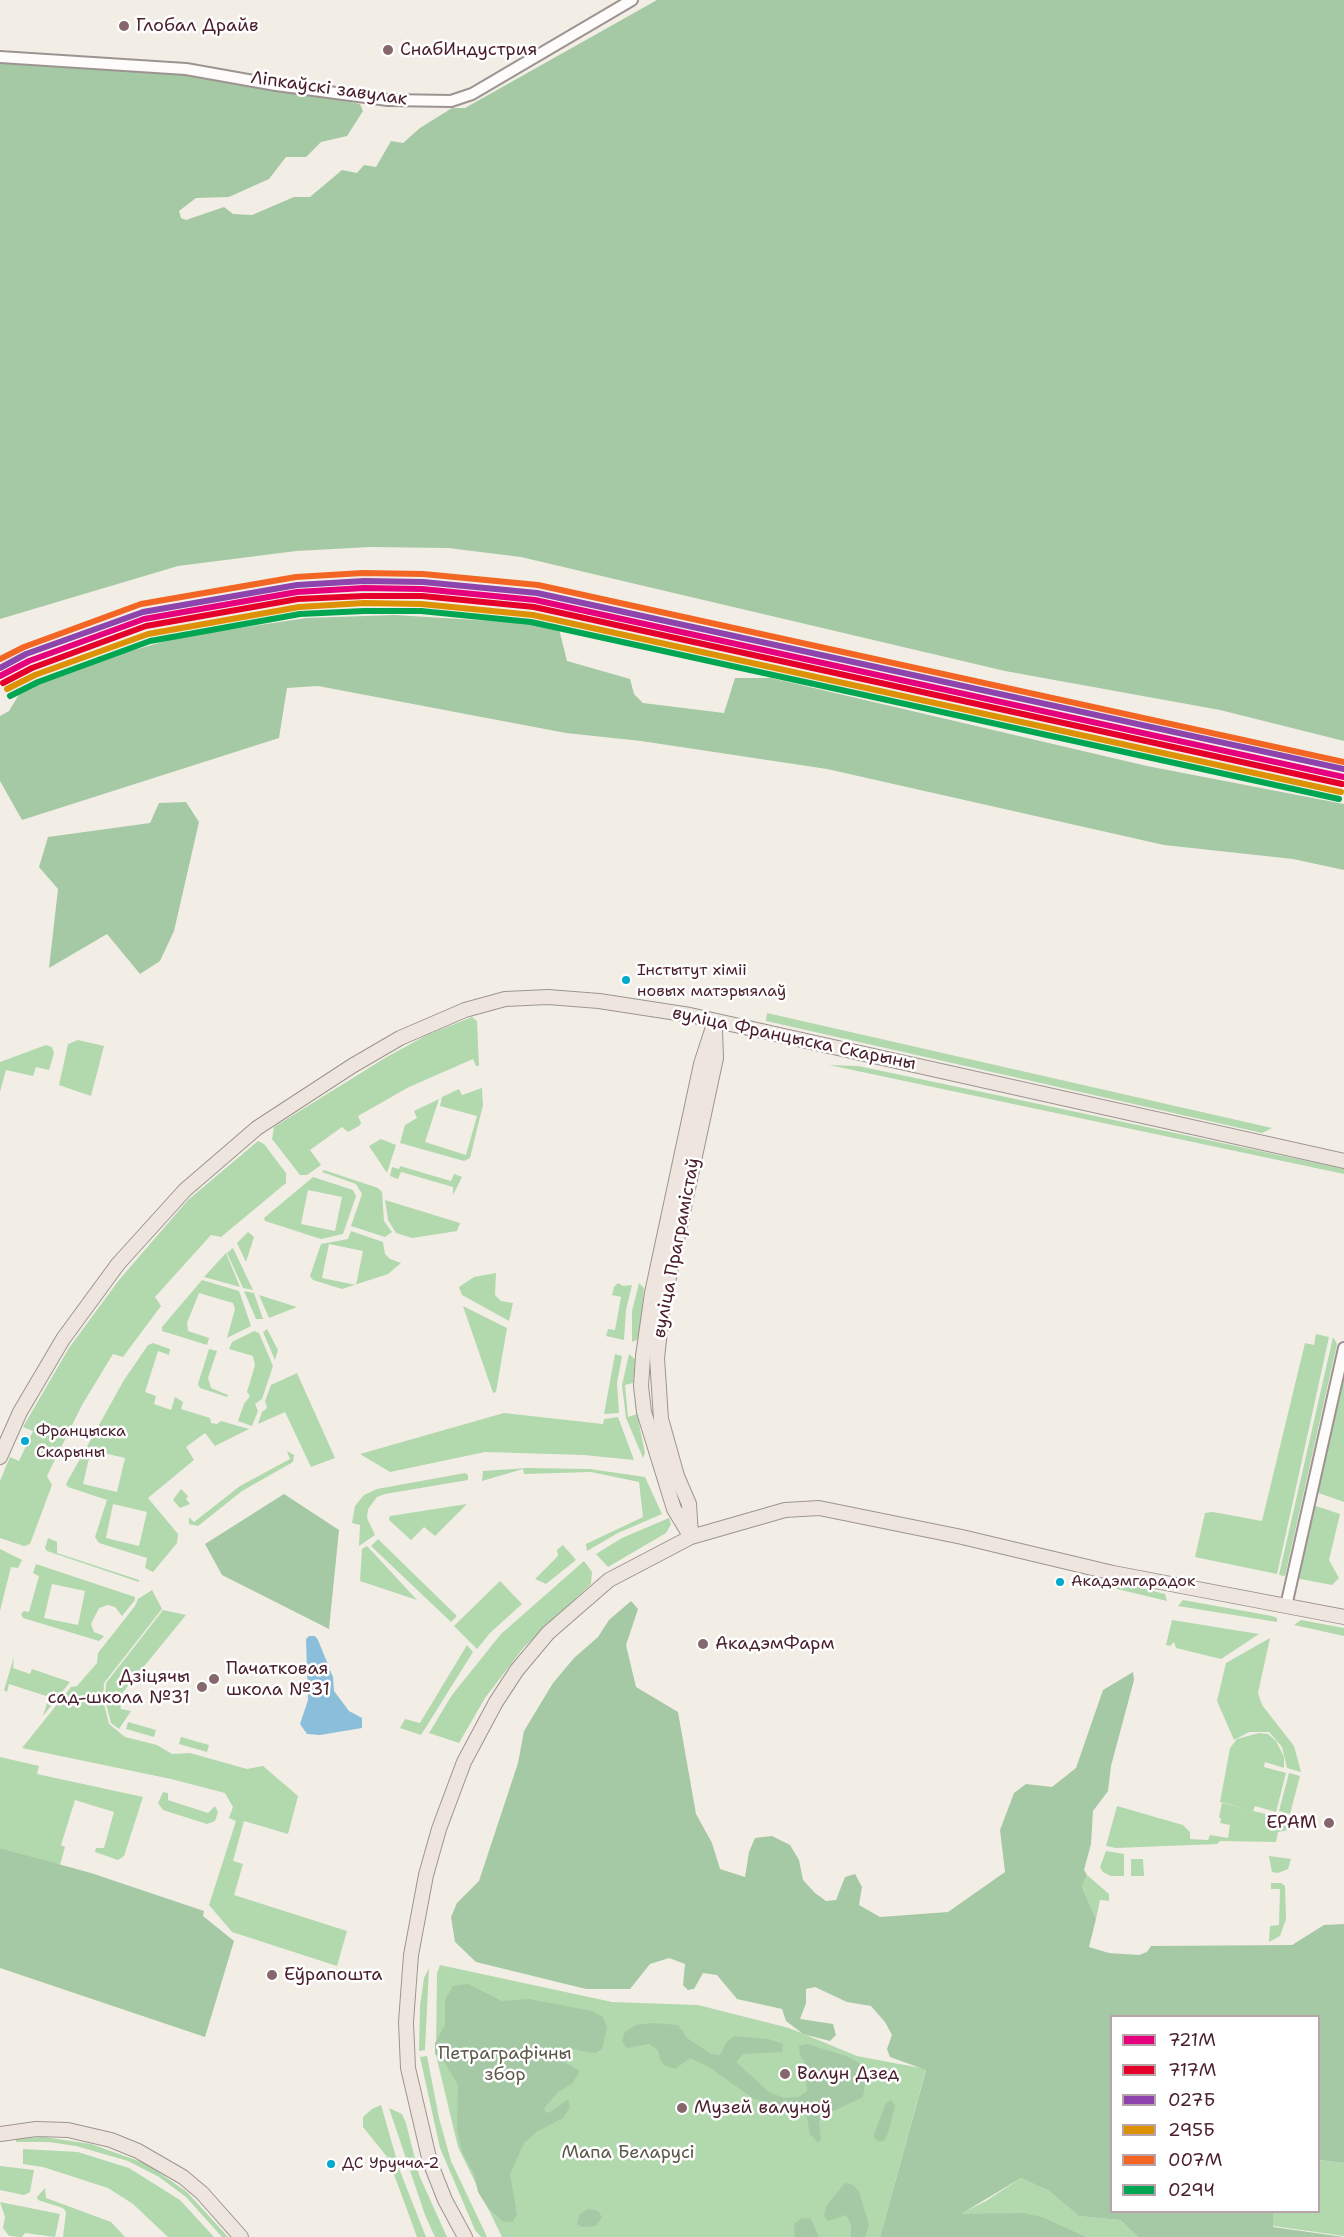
<!DOCTYPE html>
<html>
<head>
<meta charset="utf-8">
<style>
	body { margin:0 }
	#map { position:relative; width:1344px; height:2237px; overflow:hidden; background:#f2eee5; font-family:"Shantell Sans",sans-serif }
	canvas { display:block }
	.legend { position:absolute; left:1110px; top:2015px; width:210px; height:198px; box-sizing:border-box; background:#fff; border:2px solid #b7a5aa; margin:0; padding:8px 10px; list-style:none; font-size:18px; color:#4a1f2b }
	.legend li { display:flex; align-items:center; gap:12px; height:30px }
	.legend b { width:30px; border:2px solid #b7a5aa }
</style>
</head>
<body>
<div id="map">
<canvas width="1344" height="2237"></canvas>
<ul class="legend">
<li><b style="height:8px;background:#e5007d"></b>721М</li>
<li><b style="height:8px;background:#e4002b"></b>717М</li>
<li><b style="height:8px;background:#8e44ad"></b>027Б</li>
<li><b style="height:8px;background:#dd9206"></b>295Б</li>
<li><b style="height:8px;background:#f26522"></b>007М</li>
<li><b style="height:8px;background:#00a651"></b>029Ч</li>
</ul>
</div>
<script>
const ctx = document.querySelector('canvas').getContext('2d');
ctx.lineJoin = 'round';
function fillPath(path, color) { ctx.fillStyle = color; ctx.fill(path, 'evenodd'); }
const poly = rows => new Path2D(rows.map(r => 'M' + r).join(''));
function trace(path, color, width, dash) { ctx.strokeStyle = color; ctx.lineWidth = width; ctx.lineCap = dash ? 'butt' : 'round'; ctx.setLineDash(dash || []); ctx.stroke(path); }
function label(font, color, halo, rows, align = 'center') {
  ctx.font = font + ' "Shantell Sans",sans-serif'; ctx.lineWidth = 5; ctx.setLineDash([]); ctx.textBaseline = 'middle'; ctx.strokeStyle = halo; ctx.fillStyle = color; for (const [text, x, y, turn = 0] of rows) {
    ctx.save(); ctx.translate(x, y); ctx.rotate((+turn || 0) * Math.PI / 180); ctx.textAlign = isNaN(turn) ? turn : align; if (halo) ctx.strokeText(text, 0, 0); ctx.fillText(text, 0, 0); ctx.restore();
  }
}
const green = poly([
	[767,1013,1272,1128,1262,1133,766,1021],
	[472,1017,477,1021,479,1066,476,1066,473,1059,409,1087,358,1116,361,1123,359,1126,348,1132,342,1127,310,1150,321,1165,307,1175,300,1175,272,1139,274,1127,385,1058,427,1035],
	[78,1040,104,1046,91,1096,59,1085,68,1044],
	[46,1045,52,1047,54,1053,49,1070,36,1067,33,1076,6,1070,0,1092,0,1062],
	[829,1065,858,1066,1006,1097,1344,1169,1344,1174],
	[482,1088,483,1105,470,1158,464,1161,400,1143,405,1125,417,1118,414,1111,439,1099,425,1142,466,1155,477,1116,440,1106,442,1097,459,1089,462,1095],
	[381,1139,396,1145,387,1173,369,1146],
	[258,1141,264,1144,286,1173,286,1183,221,1237,211,1235,155,1297,161,1306,123,1357,113,1354,82,1405,47,1476,52,1485,30,1544,24,1546,0,1538,0,1481,10,1457,19,1461,33,1431,23,1427,69,1348,119,1280,188,1200],
	[400,1166,451,1181,454,1174,462,1177,453,1195,453,1187,401,1172,398,1179,390,1176,392,1167,399,1169],
	[324,1170,378,1188,382,1192,384,1221,392,1232,385,1237,351,1226,362,1194,356,1184,322,1172],
	[313,1177,353,1190,356,1196,343,1234,321,1239,265,1221,264,1218],
	[308,1190,342,1197,335,1231,301,1224],
	[385,1200,460,1223,457,1231,412,1238,396,1233,388,1220],
	[351,1231,383,1242,385,1254,390,1259,401,1263,388,1274,342,1289,313,1280,310,1276,321,1244,348,1239],
	[329,1244,363,1251,356,1285,322,1278],
	[248,1232,254,1237,246,1262,237,1243],
	[233,1248,253,1290,243,1288,227,1253],
	[226,1253,240,1287,204,1277],
	[246,1265,259,1295,297,1307,269,1318],
	[496,1273,495,1295,501,1301,513,1303,509,1321,462,1295,459,1287,474,1277],
	[202,1280,239,1291,251,1326,227,1338,235,1309,233,1303,199,1293,187,1323,188,1331,209,1338,207,1345,162,1331,162,1327],
	[618,1283,623,1286,632,1285,626,1310,624,1340,606,1336,608,1329,615,1330,621,1297,612,1295,614,1287],
	[639,1283,644,1288,640,1334,637,1340,632,1342,632,1311],
	[244,1291,254,1293,263,1319,256,1319],
	[463,1306,507,1328,496,1392,493,1393],
	[267,1329,278,1350,275,1360,263,1332],
	[254,1331,259,1333,273,1366,262,1399,255,1404,258,1411,252,1426,238,1421,244,1404,250,1396,247,1392,255,1365,253,1356,229,1349,232,1342],
	[1316,1334,1329,1337,1277,1574,1195,1557,1205,1513,1213,1512,1262,1521,1305,1343,1314,1345],
	[1333,1337,1337,1344,1285,1576,1279,1575],
	[153,1343,170,1349,169,1355,158,1351,145,1392,156,1396,154,1404,171,1410,175,1397,183,1402,181,1409,210,1418,211,1423,217,1424,221,1421,249,1429,215,1446,205,1433,186,1447,194,1460,148,1498,178,1534,177,1543,153,1572,145,1568,147,1558,99,1543,95,1537,107,1500,68,1487,66,1484,124,1380,148,1345],
	[91,1450,125,1458,117,1492,83,1484],
	[113,1504,147,1512,139,1546,106,1538],
	[209,1349,217,1351,208,1378,211,1388,228,1395,227,1397,200,1388,198,1384],
	[615,1354,622,1356,617,1383,619,1413,604,1414],
	[629,1354,636,1360,633,1383,625,1385,628,1417,637,1414,645,1453,643,1458,626,1418,622,1385],
	[1344,1366,1344,1502,1316,1492],
	[297,1373,335,1458,311,1467,285,1412,258,1424,262,1412,267,1408,265,1401,271,1385],
	[504,1413,603,1424,604,1419,618,1417,634,1460,584,1455,485,1452,390,1472,360,1454],
	[287,1451,294,1455,293,1462,242,1491,198,1526,189,1524,189,1517,194,1522,240,1486,290,1459],
	[527,1468,590,1469,645,1477,662,1514,618,1533,587,1551,586,1544,643,1517,639,1482,591,1472,524,1474,523,1469,482,1481,483,1471],
	[465,1473,468,1475,468,1480,385,1494,377,1497,368,1509,367,1518,375,1535,359,1546,360,1525,352,1523,355,1506,364,1495,377,1489],
	[181,1489,188,1496,186,1499,190,1504,180,1508,173,1500],
	[467,1504,435,1536,424,1527,411,1540,389,1520,390,1516],
	[1316,1506,1340,1514,1329,1560,1339,1578,1332,1585,1295,1578,1313,1507],
	[669,1518,671,1524,666,1533,608,1567,596,1554,622,1538],
	[48,1538,57,1542,57,1553,139,1580,139,1582,47,1551,45,1548],
	[378,1539,457,1616,451,1622,371,1546],
	[563,1545,576,1560,546,1584,535,1579,558,1556,557,1550],
	[367,1546,417,1600,360,1581,362,1549],
	[0,1549,22,1560,18,1568,11,1567,0,1611],
	[584,1561,592,1572,591,1584,524,1647,485,1698,459,1743,429,1733,452,1695,501,1634],
	[36,1564,135,1597,135,1600,122,1616,115,1607,108,1605,99,1608,91,1624,94,1632,104,1636,99,1641,23,1618,21,1614,24,1611,29,1612,39,1576,33,1573],
	[52,1584,85,1591,78,1625,44,1618],
	[500,1581,522,1604,490,1633,477,1649,454,1626],
	[1084,1581,1121,1583,1165,1594,1167,1601],
	[152,1590,162,1609,104,1683,103,1700,109,1724,125,1737,157,1745,172,1754,190,1753,247,1769,263,1766,298,1796,288,1834,244,1821,233,1861,243,1864,234,1895,347,1931,337,1966,232,1932,209,1905,236,1821,229,1818,233,1807,225,1793,171,1779,22,1748,71,1687,77,1686,97,1663,98,1653,135,1606,138,1599],
	[1183,1600,1272,1616,1277,1618,1277,1622,1178,1606],
	[163,1610,186,1615,119,1697,121,1709,131,1711,119,1729,111,1723,105,1700,106,1683],
	[1172,1620,1259,1634,1221,1659,1176,1648,1174,1642,1170,1646,1166,1645],
	[1301,1620,1344,1628,1344,1636,1294,1625],
	[1270,1638,1258,1693,1262,1705,1294,1746,1301,1772,1287,1768,1282,1747,1269,1732,1249,1732,1234,1740,1217,1701,1226,1663],
	[467,1645,473,1652,421,1735,400,1728,405,1719,420,1723],
	[14,1657,13,1668,30,1674,32,1669,70,1682,43,1716,49,1697,9,1684,7,1692,4,1690],
	[128,1722,156,1730,154,1737,126,1729],
	[1259,1733,1268,1734,1276,1741,1284,1757,1284,1768,1265,1762,1264,1767,1286,1773,1276,1812,1255,1806,1253,1811,1290,1820,1288,1830,1278,1832,1276,1842,1220,1841,1217,1844,1116,1848,1106,1846,1117,1806,1183,1825,1190,1832,1190,1839,1208,1840,1210,1835,1228,1838,1230,1825,1220,1823,1221,1819,1219,1817,1222,1803,1250,1810,1220,1802,1230,1748,1237,1739],
	[181,1737,209,1745,207,1752,179,1744],
	[0,1757,39,1766,37,1774,143,1797,124,1856,118,1860,95,1852,96,1848,104,1848,114,1812,75,1800,61,1845,65,1847,60,1865,0,1848],
	[1289,1773,1300,1776,1290,1814,1279,1811],
	[163,1792,168,1793,168,1800,208,1813,215,1806,218,1812,215,1821,207,1824,163,1810,158,1803],
	[1106,1851,1124,1854,1124,1876,1111,1876,1103,1872,1100,1867],
	[1269,1856,1291,1859,1288,1869,1278,1873,1272,1872],
	[1131,1859,1143,1859,1144,1876,1131,1876],
	[1087,1875,1109,1894,1109,1901,1100,1900,1096,1919,1082,1887],
	[1271,1883,1281,1883,1285,1886,1286,1919,1280,1936,1269,1942,1270,1926,1279,1925,1280,1889,1271,1889],
	[440,1965,612,2002,698,2005,789,2028,857,2056,926,2069,880,2237,502,2237,458,2147,436,2055,437,1973],
	[429,1968,425,2050,419,2051,420,2006,424,1978],
	[427,2056,439,2118,451,2161,487,2237,481,2237,475,2230,440,2148,420,2057],
	[381,2105,400,2171,426,2237,417,2237,388,2158,363,2127,363,2117,372,2109],
	[389,2108,402,2114,406,2123,419,2175,447,2237,435,2237,425,2215],
	[44,2137,91,2144,147,2164,187,2192,228,2237,222,2237,186,2197,159,2177,128,2161,76,2146,49,2142,16,2142,16,2139],
	[23,2149,78,2152,129,2168,180,2200,214,2237,168,2237,133,2204,108,2188,43,2167,23,2164],
	[1319,2160,1344,2163,1344,2236,1273,2226,1274,2212,1318,2212],
	[0,2166,34,2170,30,2192,24,2195,0,2190],
	[1021,2178,1049,2191,1079,2216,1120,2220,1138,2237,1087,2237,1045,2218,960,2214,986,2201],
	[45,2188,46,2198,111,2222,125,2237,63,2237,66,2212,63,2208,38,2200,37,2197],
	[0,2202,60,2214,55,2237,25,2233,22,2237,9,2236,3,2228,5,2217]
]);
const forest = poly([
	[657,0,1344,0,1344,741,1220,710,1005,671,521,557,448,548,370,547,296,551,178,566,0,619,0,60,206,74,360,104,363,111,347,136,321,142,306,157,286,157,269,179,229,197,196,198,179,211,181,218,186,220,224,207,233,214,252,215,294,197,310,197,342,170,357,173,364,165,376,167,391,141,403,143,420,128,452,108,465,108],
	[395,615,558,625,567,661,630,679,634,694,643,703,724,713,735,678,771,678,1147,766,1344,804,1344,870,1293,859,1164,845,827,769,641,741,566,733,318,686,287,688,279,738,22,820,0,781,0,716,9,711,21,691,81,665,180,637,306,618],
	[186,802,199,822,174,931,160,961,140,974,107,934,49,968,58,889,39,867,48,837,150,823,159,803],
	[284,1494,339,1530,329,1629,222,1575,205,1544],
	[631,1601,638,1609,626,1645,636,1687,678,1712,696,1814,712,1843,720,1869,745,1877,749,1852,755,1838,772,1836,790,1845,799,1860,803,1880,815,1893,826,1901,836,1900,845,1877,855,1874,862,1887,859,1905,880,1917,948,1912,1005,1872,1000,1830,1014,1793,1026,1784,1052,1787,1076,1768,1103,1690,1133,1672,1134,1680,1111,1766,1108,1791,1093,1811,1091,1844,1084,1870,1087,1875,1082,1887,1096,1919,1089,1947,1109,1953,1139,1955,1147,1952,1151,1946,1292,1945,1324,1925,1344,1924,1344,2163,1319,2160,1318,2016,1112,2016,1112,2212,1274,2212,1273,2227,1344,2237,1138,2237,1120,2220,1079,2216,1049,2191,1021,2178,961,2214,1024,2213,1045,2218,1087,2237,880,2237,926,2070,890,2057,887,2049,892,2035,885,2022,871,2006,847,2002,815,1987,806,1989,806,2003,800,2019,833,2024,836,2035,830,2041,803,2034,786,2021,782,2009,737,1999,717,1975,703,1973,694,1989,688,1990,683,1985,685,1964,669,1958,650,1964,630,1989,586,1989,476,1962,455,1942,451,1917,457,1903,479,1881,518,1763,524,1731,553,1683,574,1658,598,1637,609,1620],
	[0,1848,91,1873,204,1911,203,1916,234,1941,205,2037,0,1968],
	[468,1984,502,2001,529,1999,592,2011,603,2017,607,2027,602,2049,595,2053,566,2048,559,2052,559,2059,580,2071,572,2084,559,2091,544,2108,546,2113,552,2111,568,2099,570,2107,563,2118,536,2132,524,2143,510,2174,517,2215,512,2222,502,2221,488,2208,478,2192,474,2174,462,2152,457,2129,458,2085,445,2063,435,2054,435,2043,445,2025,445,2000,453,1986],
	[652,2023,678,2025,687,2038,711,2054,720,2055,726,2043,734,2036,768,2039,783,2044,782,2052,743,2054,736,2062,769,2092,784,2098,799,2097,807,2091,805,2062,800,2055,799,2046,807,2044,846,2056,861,2064,866,2074,863,2097,823,2116,819,2121,821,2141,817,2142,810,2134,806,2112,792,2107,776,2110,764,2101,754,2099,709,2067,690,2058,675,2069,665,2066,660,2059,658,2050,649,2044,627,2048,622,2041,625,2032,636,2025],
	[891,2100,895,2106,888,2133,885,2140,879,2142,874,2138,874,2134,886,2103],
	[845,2183,853,2185,859,2192,869,2225,865,2237,851,2237,851,2224,846,2215,828,2221,824,2216,827,2205],
	[588,2209,598,2211,602,2217,596,2226,582,2227,577,2224,580,2214],
	[802,2218,811,2219,819,2237,795,2237,794,2224]
]);
const water = poly([
	[309,1636,315,1636,318,1640,333,1677,334,1691,349,1711,362,1718,362,1728,320,1735,307,1734,300,1724,308,1700,306,1639]
]);
const minor = poly([
	[0,57,186,69,276,85,388,100,451,101,472,94,632,0],
	[1286,1606,1344,1348]
]);
const major = poly([
	[0,1457,20,1412,63,1339,118,1264,185,1190,257,1128,352,1066,400,1038,465,1010,505,999,548,997,599,1001,690,1015,1344,1161],
	[691,1535,689,1504,677,1476,661,1419,657,1358,663,1305,716,1058,715,1029],
	[691,1537,674,1509,644,1412,641,1386,643,1356,652,1293,701,1064,715,1021],
	[0,2134,36,2129,68,2130,111,2140,138,2151,183,2177,202,2193,241,2237],
	[465,2237,445,2200,430,2162,408,2068,406,2022,411,1955,426,1875,439,1829,464,1762,496,1702,517,1670,548,1633,609,1580,691,1537,785,1510,819,1508,962,1537,1113,1573,1344,1617]
]);
const rail1 = poly([
	[0,676,29,661,144,619,297,592,364,588,422,589,535,600,1344,777]
]);
const rail2 = poly([
	[3,683,32,668,146,626,298,599,364,596,422,596,534,607,1342,784]
]);
const rail3 = poly([
	[0,668,26,654,143,612,297,585,364,581,423,582,537,593,1344,769]
]);
const rail4 = poly([
	[7,689,35,675,148,634,299,607,364,603,421,604,533,615,1341,792]
]);
const rail5 = poly([
	[0,659,24,647,141,604,296,577,363,573,423,574,538,585,1344,762]
]);
const rail6 = poly([
	[10,696,38,682,150,641,300,614,364,611,421,611,531,622,1339,799]
]);
const markers = [
	[124,26,6,"#85676c"],
	[388,50,6,"#85676c"],
	[626,980,5,"#00a9ce"],
	[25,1441,5,"#00a9ce"],
	[1060,1582,5,"#00a9ce"],
	[703,1644,6,"#85676c"],
	[214,1679,6,"#85676c"],
	[202,1687,6,"#85676c"],
	[1329,1823,6,"#85676c"],
	[272,1975,6,"#85676c"],
	[785,2074,6,"#85676c"],
	[682,2108,6,"#85676c"],
	[331,2164,5,"#00a9ce"]
];
const busNames = [
	["Інстытут хіміі",637,971],
	["новых матэрыялаў",637,992],
	["Францыска",36,1432],
	["Скарыны",36,1453],
	["Акадэмгарадок",1071,1582],
	["ДС Уручча-2",342,2164]
];
const poiNames = [
	["Глобал Драйв",136,26],
	["СнабИндустрия",400,50],
	["АкадэмФарм",715,1644],
	["Пачатковая",226,1669],
	["школа №31",226,1690],
	["Дзіцячы",190,1677,"right"],
	["сад-школа №31",190,1698,"right"],
	["EPAM",1317,1823,"right"],
	["Еўрапошта",284,1975],
	["Валун Дзед",797,2074],
	["Музей валуноў",694,2108]
];
const streetNames = [
	["Ліпкаўскі завулак",329,89,8],
	["вуліца Францыска Скарыны",794,1039,12],
	["вуліца Праграмістаў",677,1248,-79]
];
const parkNames = [
	["Петраграфічны",505,2054],
	["збор",505,2075],
	["Мапа Беларусі",628,2153]
];
fillPath(green, '#b2d8ae');
fillPath(forest, '#a5c9a4');
fillPath(water, '#8abedb');
trace(minor, '#9d9491', 14);
trace(major, '#9d9491', 16);
trace(minor, '#fdfcfb', 10);
trace(major, '#eee6de', 14);
trace(rail1, '#e5007d', 6);
trace(rail2, '#e4002b', 6);
trace(rail3, '#8e44ad', 6);
trace(rail4, '#dd9206', 6);
trace(rail5, '#f26522', 6);
trace(rail6, '#00a651', 6);
for (const [x, y, r, color] of markers) { const dot = new Path2D(); dot.arc(x, y, r, 0, 2 * Math.PI); ctx.fillStyle = color; ctx.fill(dot); trace(dot, '#fff', 2); }
label('16px', '#4a1f2b', '#fff', busNames, 'left');
label('18px', '#4a1f2b', '#fff', poiNames, 'left');
label('18px', '#4a1f2b', '#fff', streetNames);
label('18px', '#5c5949', '#fff', parkNames);
</script>
</body>
</html>
